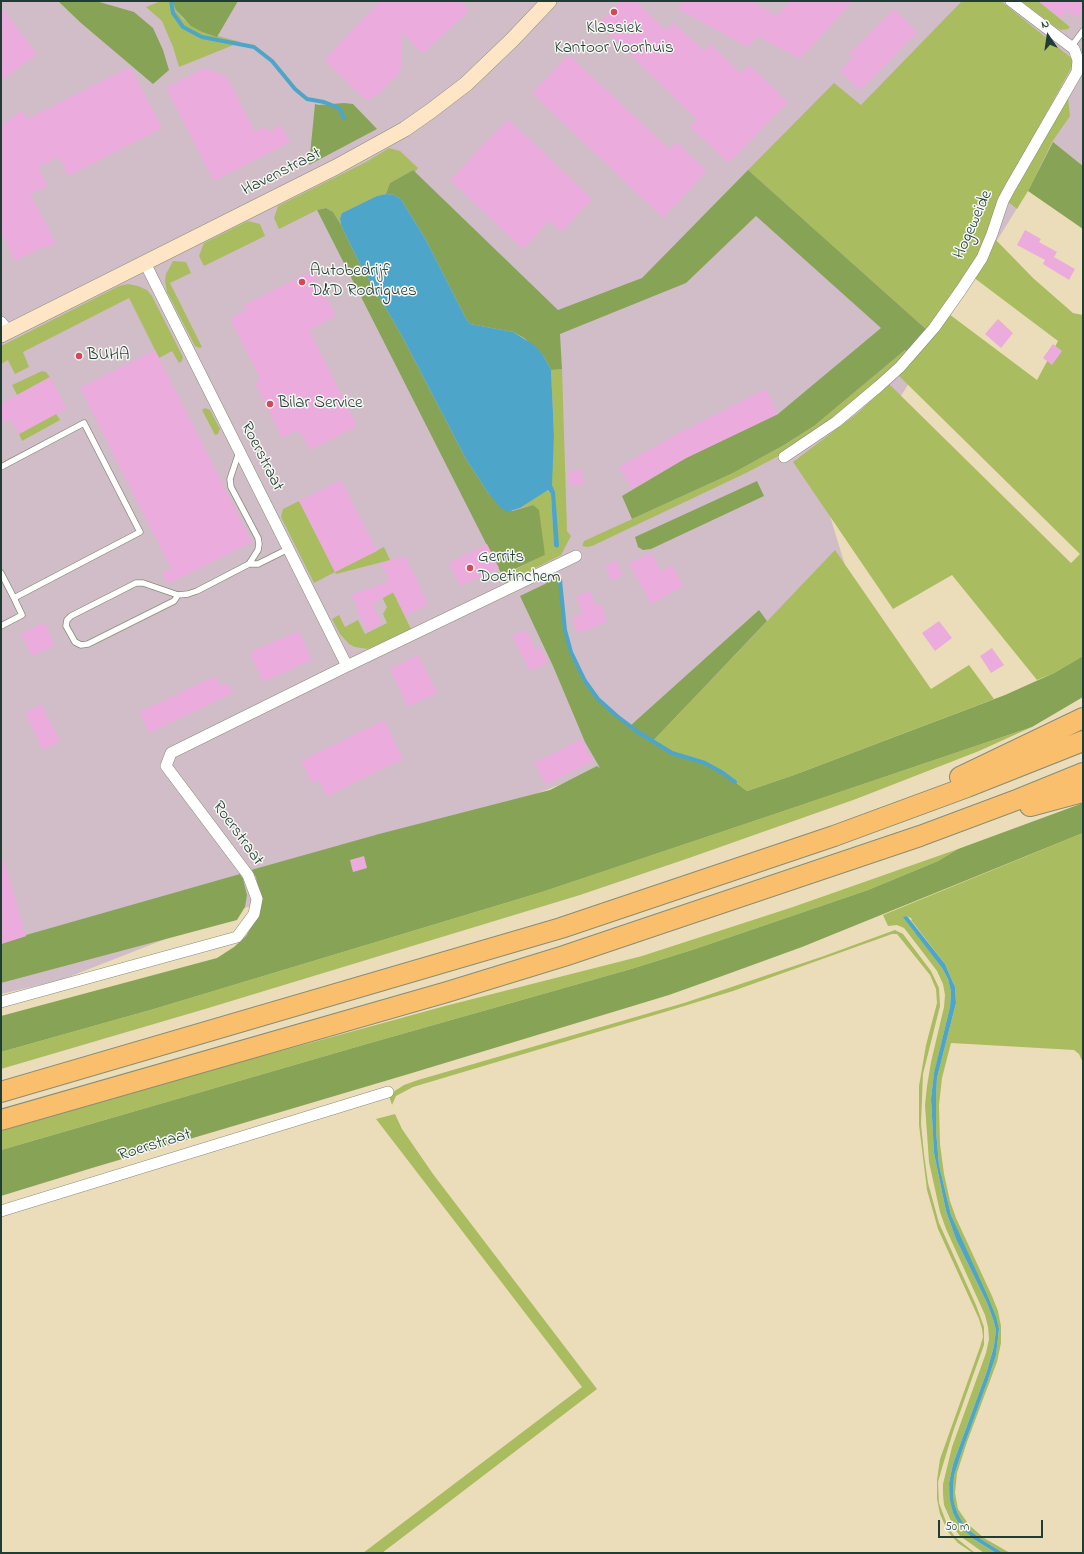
<!DOCTYPE html>
<html>
<head>
<meta charset="utf-8">
<style>
	body { margin:0 }
	#map { position:relative; width:1084px; height:1554px; overflow:hidden; background:#ecddba; font-family:"Indie Flower",sans-serif }
	canvas { display:block }
	.frame { position:absolute; inset:0; border:2px solid #1f3d34; pointer-events:none }
	.north { position:absolute; left:1028px; top:16px; width:40px; height:40px; -webkit-text-stroke:3px #f6f6f2; paint-order:stroke; rotate:347deg; font-size:11px; font-weight:700; line-height:16px; text-align:center; color:#1f3d34 }
	.north::after { content:''; display:block; margin:auto; width:14px; height:18px; background:#1f3d34; clip-path:polygon(50% 0,100% 100%,50% 72%,0 100%) }
	.scale { position:absolute; left:938px; top:1520px; width:105px; height:18px; box-sizing:border-box; border:2px solid #1f3d34; border-top:0; padding-left:5px; font-size:12px; line-height:14px; white-space:nowrap; color:#1f3d34; -webkit-text-stroke:3px #f6f6f2; paint-order:stroke }
</style>
</head>
<body>
<div id="map">
<canvas width="1084" height="1554"></canvas>
<div class="frame"></div>
<div class="north">N</div>
<div class="scale">50 m</div>
</div>
<script>
const ctx = document.querySelector('canvas').getContext('2d');
ctx.lineJoin = 'round';
function fillPath(path, color) { ctx.fillStyle = color; ctx.fill(path, 'evenodd'); }
const poly = rows => new Path2D(rows.map(r => 'M' + r).join(''));
function trace(path, color, width, dash) { ctx.strokeStyle = color; ctx.lineWidth = width; ctx.lineCap = dash ? 'butt' : 'round'; ctx.setLineDash(dash || []); ctx.stroke(path); }
function label(font, color, halo, rows, align = 'center') {
  ctx.font = font + ' "Indie Flower",sans-serif'; ctx.lineWidth = 3; ctx.setLineDash([]); ctx.textBaseline = 'middle'; ctx.strokeStyle = halo; ctx.fillStyle = color; for (const [text, x, y, turn = 0] of rows) {
    ctx.save(); ctx.translate(x, y); ctx.rotate((+turn || 0) * Math.PI / 180); ctx.textAlign = isNaN(turn) ? turn : align; if (halo) ctx.strokeText(text, 0, 0); ctx.fillText(text, 0, 0); ctx.restore();
  }
}
const industrial = poly([
	[1,1,1083,1,1083,166,1056,145,901,396,816,470,845,565,628,758,61,980,1,994]
]);
const green = poly([
	[161,1,172,1,176,10,183,19,202,32,241,42,179,67,173,47,162,21,146,7],
	[962,1,1001,1,1075,61,999,199,977,258,928,331,748,170,834,83,861,105],
	[1021,1,1038,1,1070,27,1068,29,1061,30,1057,28],
	[1068,97,1070,116,1052,142,1028,191,1017,209,1007,201],
	[389,148,400,151,418,168,415,172,413,170,390,183,386,194,377,196,342,213,340,218,341,225,333,212,326,208,317,210,279,229,274,218,278,206,366,162],
	[248,221,260,224,265,236,204,266,199,256,204,243],
	[996,240,1033,278,1073,313,1083,315,1083,656,1054,673,1037,680,952,575,893,609,793,462,859,412,888,383,1071,563,1080,554,897,374,949,314,1037,380,1058,341,973,277],
	[173,261,186,262,191,273,170,283,202,347,200,348,195,346,167,292,165,281,166,274],
	[128,284,138,286,147,290,152,296,183,357,182,361,179,363,172,351,159,358,129,298,23,352,29,367,15,374,8,360,1,364,1,346,119,286],
	[905,350,909,353,846,408,792,449,746,473,592,546,587,547,582,546,584,541,733,473,784,445,814,426],
	[562,369,567,531,571,536,561,555,506,583,502,576,545,555,533,505,520,508,547,490,551,494,554,546,555,492,552,486,551,478,554,435,551,370],
	[42,371,46,372,50,377,17,395,12,385],
	[205,408,210,410,220,429,218,434,215,435,202,410],
	[56,414,60,420,22,441,19,434],
	[299,501,335,572,384,547,390,560,336,574,335,572,314,583,281,517,283,509],
	[835,550,931,689,969,665,994,699,794,775,747,791,723,773,705,763,672,753,653,741],
	[388,582,411,629,368,649,355,647,349,644,340,634,332,619,339,615,345,627,358,620,365,634,387,623,383,614,387,607,377,587],
	[1032,727,979,751,856,799,689,858,580,895,205,1009,1,1069,1,1052,154,1009,542,892,775,814],
	[1083,833,1083,1063,1079,1054,1074,1050,951,1043,942,1078,939,1105,940,1144,944,1174,950,1201,956,1218,992,1296,998,1311,1001,1326,1001,1343,997,1362,967,1442,957,1473,955,1493,958,1509,969,1525,984,1538,1010,1553,1003,1553,981,1539,965,1527,958,1514,954,1503,953,1491,954,1476,961,1454,988,1380,996,1355,999,1329,951,1215,939,1165,936,1131,936,1098,937,1078,956,1003,955,987,945,964,911,920,912,919,907,916,904,917,942,968,948,979,951,992,950,1007,934,1074,931,1099,934,1153,946,1211,956,1239,987,1303,993,1319,996,1330,994,1346,987,1371,953,1464,949,1483,953,1513,975,1540,996,1553,984,1553,960,1536,954,1528,944,1505,943,1494,943,1484,952,1447,986,1353,989,1339,988,1327,985,1315,946,1229,940,1212,929,1162,925,1105,927,1086,931,1062,944,1007,945,995,943,984,937,971,918,946,904,928,897,925,888,926,883,915],
	[958,849,938,861,868,890,695,949,631,969,370,1043,1,1150,1,1131,233,1064,445,1006,642,956,793,907],
	[895,930,903,934,931,971,939,988,940,1006,923,1074,921,1124,924,1154,928,1183,939,1223,976,1305,984,1327,984,1345,980,1356,953,1432,942,1468,938,1482,939,1503,948,1527,955,1537,975,1553,973,1553,958,1543,948,1532,940,1514,937,1499,937,1480,940,1459,980,1347,983,1337,982,1329,979,1319,938,1229,927,1190,919,1125,919,1086,926,1045,937,1003,936,989,930,975,897,934,892,934,733,991,668,1011,413,1087,396,1096,392,1105,389,1096,390,1094,404,1085,418,1080,684,1003,824,956],
	[395,1114,402,1129,433,1174,597,1389,382,1553,363,1553,582,1387,376,1119]
]);
const forest = poly([
	[58,1,96,1,134,12,153,28,163,50,169,70,153,84,81,23],
	[172,1,238,1,217,37,202,32,191,26,176,10],
	[344,103,353,104,377,129,309,165,315,104,319,105],
	[1053,142,1083,166,1083,229,1028,191],
	[413,170,558,310,642,278,748,170,928,331,909,353,905,350,814,426,784,445,733,473,632,519,622,496,686,458,778,414,881,328,756,216,686,283,560,334,562,369,551,370,543,355,524,338,513,332,470,324,465,317,426,240,402,201,395,195,386,194,390,183],
	[326,208,333,212,341,225,360,264,402,336,466,459,489,494,512,511,533,505,539,510,545,555,502,575,317,210],
	[757,481,764,496,651,549,643,550,638,547,635,537],
	[559,574,565,630,571,652,585,681,598,699,630,726,759,610,767,621,653,741,672,753,705,763,723,773,747,791,794,775,1005,695,1054,673,1083,656,1083,697,1032,727,775,814,542,892,154,1009,1,1052,1,1016,217,958,234,947,246,936,257,917,260,899,256,877,251,870,379,834,550,790,597,766,600,768,585,742,553,666,520,596,545,584],
	[1083,803,1083,833,802,947,725,975,669,995,412,1073,92,1168,1,1196,1,1150,370,1043,631,969,695,949,868,890,938,861,958,849],
	[240,874,243,879,247,895,245,907,237,920,1,983,1,944,26,936,26,935]
]);
const water = poly([
	[386,194,395,195,402,201,426,240,465,317,470,324,513,332,534,345,543,355,551,370,554,435,552,485,555,492,559,546,557,548,554,546,551,494,548,490,520,508,507,512,500,507,489,494,466,459,402,336,360,264,341,225,340,218,342,213,377,196],
	[907,916,945,964,955,987,956,1003,937,1078,936,1098,936,1131,939,1165,951,1215,988,1297,996,1317,999,1329,996,1355,988,1380,961,1454,954,1476,953,1491,954,1503,958,1514,965,1527,981,1539,1003,1553,996,1553,975,1540,961,1527,953,1513,950,1500,949,1483,953,1464,987,1371,994,1346,996,1330,993,1319,987,1303,956,1239,946,1211,934,1153,931,1099,934,1073,950,1007,951,992,948,979,942,968,903,917]
]);
const stream = poly([
	[171,1,173,13,183,27,202,37,254,47,272,61,295,89,307,99,324,102,339,108,344,118],
	[560,580,565,630,571,652,585,681,598,699,617,716,638,732,672,753,705,763,723,773,735,782]
]);
const building = poly([
	[380,1,460,1,469,11,422,54,402,32,402,67,399,70,399,73,377,96,374,96,371,99,365,99,324,60],
	[620,1,636,1,666,30,673,22,704,51,711,44,741,73,749,65,788,102,729,163,690,127,697,119,598,24],
	[683,1,751,1,777,15,791,1,853,1,800,59,758,36,748,47,678,9],
	[1038,1,1083,1,1083,10,1077,18,1067,10,1061,18],
	[1,7,37,54,1,81],
	[894,9,917,32,860,90,840,71,852,58,849,54],
	[569,55,669,149,676,142,707,171,663,218,532,93],
	[130,67,162,128,68,176,59,157,38,167,48,186,30,194,56,243,46,248,45,246,15,261,1,232,1,126,22,110,27,119],
	[204,68,227,77,255,132,265,127,268,132,281,125,290,142,214,181,166,88],
	[508,119,592,199,561,232,549,221,523,249,450,180],
	[1025,230,1041,239,1039,242,1057,252,1054,257,1075,269,1069,280,1043,264,1045,260,1017,245],
	[312,271,336,316,309,330,357,426,310,450,299,430,282,438,255,383,261,380,230,319,246,310,244,305],
	[998,319,1013,333,1001,348,985,334],
	[1053,344,1062,351,1052,365,1043,358],
	[155,350,252,542,168,584,162,573,171,568,80,388],
	[50,377,67,408,19,434,10,419,1,424,1,404],
	[766,389,778,414,686,458,632,489,619,467,673,436],
	[582,470,583,486,570,486,569,471],
	[341,480,377,551,335,572,299,501],
	[487,544,499,568,460,586,449,563],
	[652,553,660,571,672,565,683,586,651,604,629,563],
	[405,556,428,604,405,616,394,592,372,604,382,623,367,631,357,611,359,610,351,595,389,581,381,563],
	[616,560,623,575,611,581,605,566],
	[590,591,596,606,601,604,607,622,578,633,572,618,583,614,576,596],
	[939,621,952,638,935,651,922,633],
	[44,622,55,645,32,656,21,634],
	[526,630,536,650,540,647,548,662,530,671,512,636],
	[299,631,312,660,263,682,250,652],
	[992,648,1004,665,991,673,980,656],
	[418,655,437,693,408,707,390,669],
	[216,676,221,687,228,683,233,693,149,733,139,712],
	[41,704,60,741,43,750,25,713],
	[384,720,403,759,327,796,319,780,312,783,301,761],
	[582,739,593,761,546,785,534,763],
	[364,856,367,868,353,872,350,860],
	[1,861,4,861,26,936,1,944]
]);
const lane = poly([
	[1071,47,1083,31],
	[239,452,230,479,231,487,258,538,259,544,258,550,249,564],
	[1,467,84,423,140,532,14,598,1,573],
	[178,595,174,601,88,644,81,645,75,642,66,626,67,620,71,616,136,583,143,583,178,595,188,594,197,591,249,564,258,564,288,549],
	[1,626,22,615,14,598]
]);
const street = poly([
	[145,263,347,666],
	[1,322,9,332],
	[784,457,836,422,879,386,900,367,934,328,961,290,982,258,992,234,1003,201,1010,188,1077,72,1078,60,1074,49,1011,1],
	[1,1002,237,937,254,914,257,899,248,875,166,766,171,753,347,666,576,556],
	[1,1211,388,1092]
]);
const secondary = poly([
	[1,335,336,167,405,129,432,110,466,84,512,40,549,1]
]);
const highway = poly([
	[960,777,1083,718],
	[1030,806,1083,792],
	[1,1092,561,928,834,836,967,787,1083,741],
	[1,1120,447,992,564,956,920,836,1019,799,1083,773]
]);
const markers = [
	[614,12,4,"#d1495b"],
	[302,282,4,"#d1495b"],
	[79,356,4,"#d1495b"],
	[270,404,4,"#d1495b"],
	[470,568,4,"#d1495b"]
];
const poiNames = [
	["Klassiek",614,29,"center"],
	["Kantoor Voorhuis",614,49,"center"],
	["Autobedrijf",310,272],
	["D&D Rodrigues",310,292],
	["BUHA",87,356],
	["Bilar Service",278,404],
	["Gerrits",478,558],
	["Doetinchem",478,578]
];
const streetNames = [
	["Havenstraat",282,173,-27],
	["Hogeweide",974,225,-66],
	["Roerstraat",261,457,63],
	["Roerstraat",237,834,54],
	["Roerstraat",155,1146,-17]
];
fillPath(industrial, '#d1bdc8');
fillPath(green, '#aabc60');
fillPath(forest, '#87a456');
fillPath(water, '#4da6ca');
trace(stream, '#4da6ca', 4);
fillPath(building, '#ebabdd');
trace(lane, '#868d77', 7);
trace(street, '#868d77', 12);
trace(secondary, '#868d77', 16);
trace(highway, '#868d77', 22);
trace(lane, '#fff', 5.5);
trace(street, '#fff', 11);
trace(secondary, '#fde5c5', 15);
trace(highway, '#f9bf6d', 20);
for (const [x, y, r, color] of markers) { const dot = new Path2D(); dot.arc(x, y, r, 0, 2 * Math.PI); ctx.fillStyle = color; ctx.fill(dot); trace(dot, '#f6f6f2', 1.5); }
label('17px', '#1f3d34', '#f6f6f2', poiNames, 'left');
label('17px', '#1f3d34', '#f6f6f2', streetNames);
</script>
</body>
</html>
